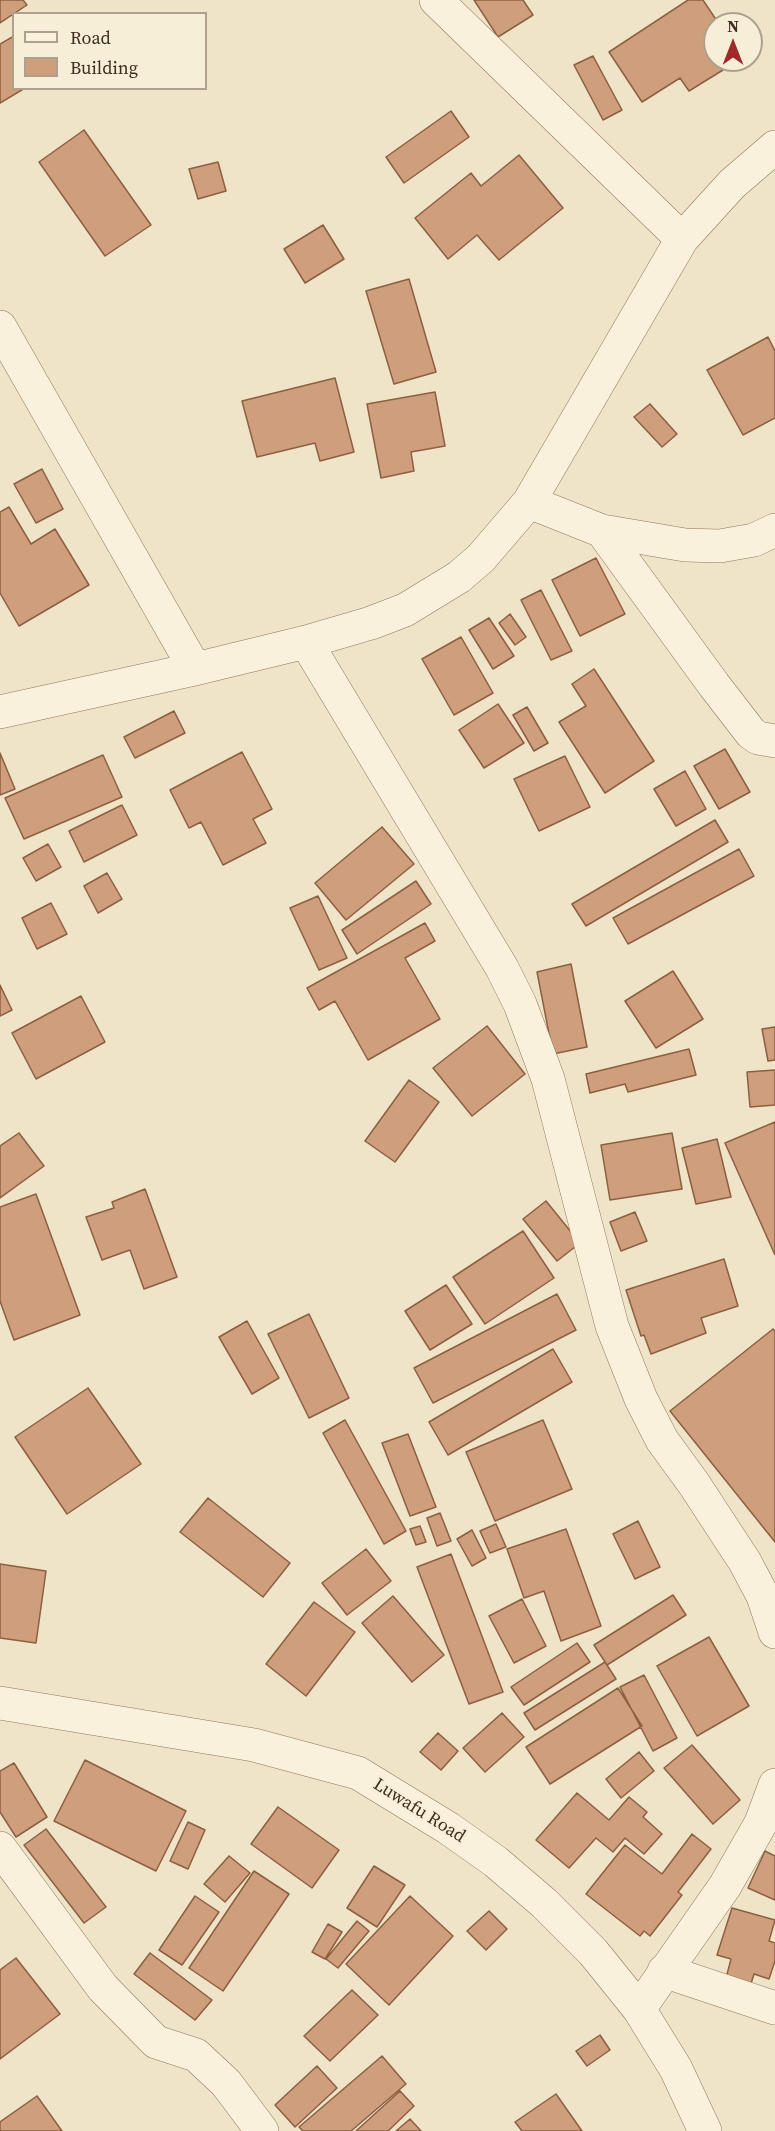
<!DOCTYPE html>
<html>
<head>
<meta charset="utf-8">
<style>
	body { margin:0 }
	#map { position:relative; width:775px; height:2131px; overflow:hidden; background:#f0e4c8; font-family:"Source Serif 4",serif }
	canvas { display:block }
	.legend { position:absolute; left:12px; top:12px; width:195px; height:78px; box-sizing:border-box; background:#f7eed8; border:2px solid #ada18e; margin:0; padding:8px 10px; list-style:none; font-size:18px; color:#3d2e20 }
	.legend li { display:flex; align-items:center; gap:12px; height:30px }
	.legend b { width:30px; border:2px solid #ada18e }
	.north { position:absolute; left:703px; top:12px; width:60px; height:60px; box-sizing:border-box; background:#f7eed8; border:2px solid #ada18e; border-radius:50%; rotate:0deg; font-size:16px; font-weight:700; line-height:24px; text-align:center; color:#3d2e20 }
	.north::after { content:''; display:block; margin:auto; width:21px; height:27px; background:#9e2a2b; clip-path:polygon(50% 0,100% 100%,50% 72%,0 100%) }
</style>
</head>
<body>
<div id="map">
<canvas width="775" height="2131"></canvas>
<ul class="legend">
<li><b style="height:8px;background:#faf1dc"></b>Road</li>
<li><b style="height:16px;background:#cf9f7d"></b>Building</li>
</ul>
<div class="north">N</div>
</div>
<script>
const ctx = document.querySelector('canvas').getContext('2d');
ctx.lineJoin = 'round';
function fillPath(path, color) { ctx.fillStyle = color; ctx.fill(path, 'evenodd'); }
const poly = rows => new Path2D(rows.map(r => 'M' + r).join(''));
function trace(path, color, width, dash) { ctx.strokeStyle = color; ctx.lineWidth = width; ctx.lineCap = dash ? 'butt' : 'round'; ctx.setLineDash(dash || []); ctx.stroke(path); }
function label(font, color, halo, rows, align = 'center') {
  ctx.font = font + ' "Source Serif 4",serif'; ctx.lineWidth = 4.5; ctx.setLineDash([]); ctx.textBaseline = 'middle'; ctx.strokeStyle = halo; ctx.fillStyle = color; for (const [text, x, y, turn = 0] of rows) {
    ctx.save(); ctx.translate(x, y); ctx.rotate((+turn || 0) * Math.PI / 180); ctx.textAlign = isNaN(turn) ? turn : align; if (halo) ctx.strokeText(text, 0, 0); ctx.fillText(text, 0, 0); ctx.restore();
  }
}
const building = poly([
	[0,0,23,0,27,5,0,23,0,0],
	[474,0,523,0,533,15,498,37,474,0],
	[688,0,703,0,719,24,715,24,714,56,723,70,689,91,680,78,642,102,609,52,688,0],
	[14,36,14,88,25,88,0,103,0,44,14,36],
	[593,56,622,110,603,120,574,65,593,56],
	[451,111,469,137,404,183,386,157,451,111],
	[84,130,151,225,105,256,39,162,84,130],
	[519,155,563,208,499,260,477,235,448,259,415,218,471,173,481,186,519,155],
	[218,162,226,191,198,199,189,169,218,162],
	[323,225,344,259,305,283,284,249,323,225],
	[409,279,436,372,394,384,366,291,409,279],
	[768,337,775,351,775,418,743,435,707,370,768,337],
	[335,378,354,452,320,461,315,443,257,457,242,401,335,378],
	[435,392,445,446,411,452,414,471,381,478,367,404,435,392],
	[650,404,677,434,662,447,634,417,650,404],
	[42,469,63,509,36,523,14,484,42,469],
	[9,507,31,544,55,529,89,585,19,626,0,593,0,512,9,507],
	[596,558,625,614,580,636,552,580,596,558],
	[541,590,572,651,551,660,521,600,541,590],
	[510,614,526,637,515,645,499,623,510,614],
	[489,618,514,656,493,669,469,630,489,618],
	[461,637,493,693,454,715,422,659,461,637],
	[594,669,654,761,605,793,559,722,586,706,572,684,594,669],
	[498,704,524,743,484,768,459,730,498,704],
	[527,707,548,743,534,751,513,715,527,707],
	[174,711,185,733,135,758,124,737,174,711],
	[725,749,750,792,719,809,694,766,725,749],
	[242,752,272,809,253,819,266,843,223,865,201,822,189,828,170,790,242,752],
	[0,753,15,789,0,795,0,753],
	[103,755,122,797,24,839,5,798,103,755],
	[565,756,590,807,539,831,514,779,565,756],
	[685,771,706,809,676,826,654,789,685,771],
	[122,805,137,835,84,862,69,831,122,805],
	[715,820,728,842,586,926,572,904,715,820],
	[382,827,414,864,346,920,315,883,382,827],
	[48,844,61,867,36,881,23,858,48,844],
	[739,849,754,876,628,944,613,918,739,849],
	[107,873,122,899,98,913,84,886,107,873],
	[416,881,431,904,357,954,342,930,416,881],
	[318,896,347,958,319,970,290,908,318,896],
	[51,903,67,934,37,949,22,918,51,903],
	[425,923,435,941,405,958,440,1019,368,1060,335,1001,319,1010,307,988,425,923],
	[571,964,587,1047,553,1054,537,972,571,964],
	[673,971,703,1019,656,1048,625,1001,673,971],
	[0,985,12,1010,0,1016,0,985],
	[81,996,105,1042,36,1079,12,1033,81,996],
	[487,1026,525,1074,472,1116,433,1068,487,1026],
	[775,1027,775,1060,768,1061,762,1029,775,1027],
	[689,1049,696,1075,628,1092,625,1084,590,1093,586,1074,689,1049],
	[775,1070,775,1105,750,1107,747,1072,775,1070],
	[409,1080,439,1102,395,1162,365,1141,409,1080],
	[775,1122,775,1255,725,1143,775,1122],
	[19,1133,44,1166,0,1198,0,1146,19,1133],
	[672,1133,682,1189,610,1200,601,1145,672,1133],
	[717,1139,731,1197,696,1204,682,1148,717,1139],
	[145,1189,177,1277,144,1289,130,1250,102,1260,86,1217,114,1208,112,1202,145,1189],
	[36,1194,80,1315,14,1340,0,1301,0,1207,36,1194],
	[546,1201,580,1243,557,1261,523,1219,546,1201],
	[635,1212,647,1241,621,1251,610,1222,635,1212],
	[523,1231,554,1278,485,1324,453,1277,523,1231],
	[724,1259,738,1306,701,1318,706,1333,651,1354,644,1335,641,1336,626,1290,724,1259],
	[446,1285,472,1324,430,1350,405,1311,446,1285],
	[557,1294,576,1330,433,1403,414,1368,557,1294],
	[309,1314,349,1398,309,1418,268,1334,309,1314],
	[247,1321,279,1378,252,1394,219,1337,247,1321],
	[773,1329,775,1331,775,1542,670,1411,773,1329],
	[553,1349,572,1382,448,1455,429,1422,553,1349],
	[88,1388,141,1464,67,1514,15,1437,88,1388],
	[345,1420,406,1531,384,1544,323,1433,345,1420],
	[543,1420,572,1489,495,1521,466,1452,543,1420],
	[408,1434,436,1507,410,1516,382,1443,408,1434],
	[208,1498,290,1563,263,1597,180,1532,208,1498],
	[440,1513,451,1541,437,1546,427,1518,440,1513],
	[638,1521,660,1567,635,1579,613,1534,638,1521],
	[496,1524,506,1547,490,1553,480,1531,496,1524],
	[420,1526,426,1542,416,1545,410,1529,420,1526],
	[566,1529,601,1626,561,1641,544,1591,524,1598,507,1549,566,1529],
	[472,1530,486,1558,472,1566,457,1539,472,1530],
	[366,1549,391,1581,347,1615,322,1583,366,1549],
	[451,1554,503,1692,469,1704,417,1567,451,1554],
	[0,1564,46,1571,36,1643,0,1638,0,1564],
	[673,1595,686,1615,607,1665,594,1645,673,1595],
	[393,1596,444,1655,412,1682,362,1623,393,1596],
	[522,1599,546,1646,514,1663,489,1616,522,1599],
	[314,1602,355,1632,306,1696,266,1664,314,1602],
	[709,1637,749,1706,697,1736,657,1666,709,1637],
	[577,1643,590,1662,524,1705,511,1687,577,1643],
	[605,1662,616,1679,535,1730,524,1713,605,1662],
	[644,1675,677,1738,653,1751,620,1687,644,1675],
	[618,1688,642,1726,550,1784,526,1747,618,1688],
	[502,1713,524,1737,485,1772,463,1748,502,1713],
	[438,1733,458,1751,441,1770,420,1752,438,1733],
	[692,1745,740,1800,713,1824,664,1768,692,1745],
	[639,1752,654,1771,621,1798,606,1779,639,1752],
	[85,1760,186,1811,156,1871,54,1821,85,1760],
	[14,1763,47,1817,16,1837,0,1812,0,1771,14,1763],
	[577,1793,609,1820,629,1797,647,1812,643,1817,662,1834,644,1854,625,1838,613,1852,596,1838,569,1868,536,1840,577,1793],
	[278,1807,339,1850,312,1888,251,1844,278,1807],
	[188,1822,205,1830,188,1869,170,1861,188,1822],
	[46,1829,106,1907,84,1923,24,1845,46,1829],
	[692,1834,711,1849,678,1892,682,1895,650,1936,644,1931,640,1936,586,1894,625,1845,662,1874,692,1834],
	[765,1851,775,1856,775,1900,748,1888,765,1851],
	[229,1856,250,1873,225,1902,204,1884,229,1856],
	[374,1866,405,1885,377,1927,347,1908,374,1866],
	[254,1871,289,1894,223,1991,189,1968,254,1871],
	[195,1896,219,1912,182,1965,159,1950,195,1896],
	[410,1896,453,1936,389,2005,346,1964,410,1896],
	[732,1908,775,1920,769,1941,775,1943,775,1961,769,1979,754,1974,749,1990,725,1982,731,1959,717,1955,732,1908],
	[489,1911,507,1929,486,1950,467,1931,489,1911],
	[357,1921,369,1931,338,1968,326,1959,357,1921],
	[328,1924,342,1932,325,1959,312,1952,328,1924],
	[150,1953,212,2000,195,2020,134,1974,150,1953],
	[16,1958,60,2014,0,2059,0,1970,16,1958],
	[352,1990,378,2015,330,2061,304,2036,352,1990],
	[600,2035,610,2050,587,2066,576,2051,600,2035],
	[382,2056,406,2084,351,2131,303,2131,299,2127,382,2056],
	[317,2066,337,2088,295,2127,275,2105,317,2066],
	[400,2091,414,2106,388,2131,356,2131,400,2091],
	[556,2094,582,2131,522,2131,515,2122,556,2094],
	[37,2096,62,2131,0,2131,0,2122,37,2096],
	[410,2119,421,2131,396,2131,410,2119]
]);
const minor = poly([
	[436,0,682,239],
	[0,327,195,669],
	[529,502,602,531,685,545,720,546,754,540,775,530],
	[602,531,714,685,751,733,758,738,775,741],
	[306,642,502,968,520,1004,548,1079,612,1326,641,1399,662,1440,694,1484,745,1562,763,1596,775,1632],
	[0,712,195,669,306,642,371,623,405,610,459,577,481,558,529,502,682,239,732,184,775,147],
	[0,1703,254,1745,358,1773,448,1828,496,1862,544,1903,593,1952,639,2009,676,2069,705,2131],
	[0,1848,103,1988,156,2042,196,2055,226,2083,262,2131],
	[664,1971,775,2008],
	[639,2009,725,1886,761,1823,775,1785]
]);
const streetNames = [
	["Luwafu Road",419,1811,32]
];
fillPath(building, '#cf9f7d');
trace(building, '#8d5f41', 1.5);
trace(minor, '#8d765c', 34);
trace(minor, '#faf1dc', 33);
label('18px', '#3d2e20', '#f7eed8', streetNames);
</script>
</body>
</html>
